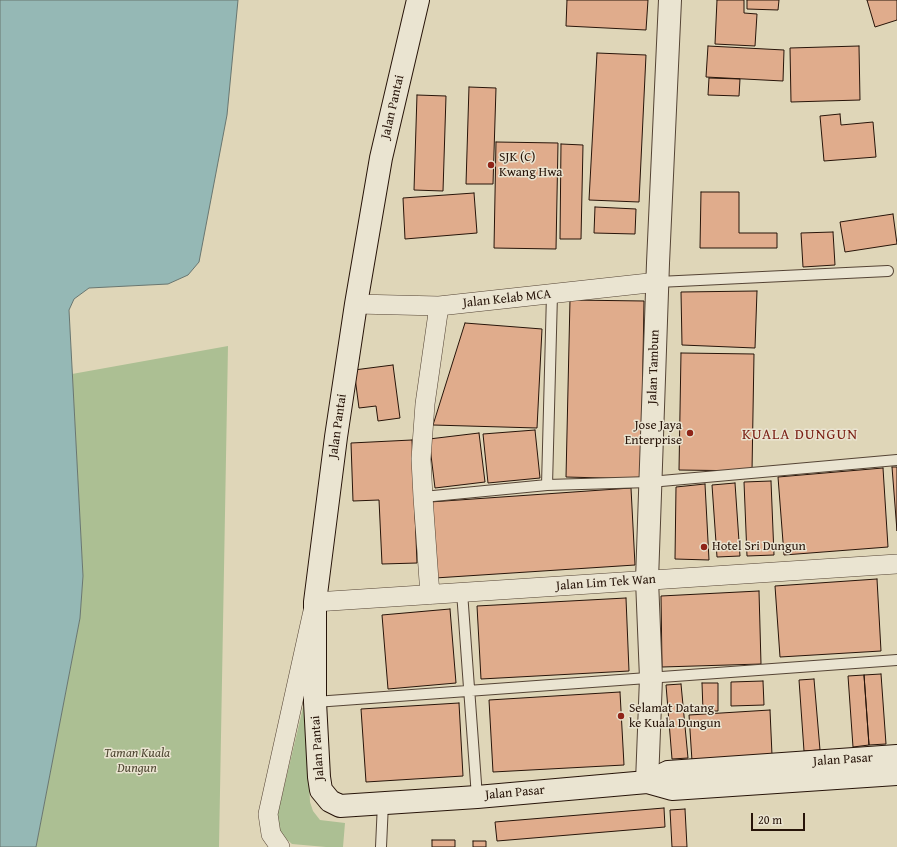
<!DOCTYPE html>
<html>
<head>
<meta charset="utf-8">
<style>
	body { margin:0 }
	#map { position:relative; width:897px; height:847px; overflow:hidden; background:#dfd6b8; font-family:"Gentium Book Plus",serif }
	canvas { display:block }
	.scale { position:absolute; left:751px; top:813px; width:54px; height:18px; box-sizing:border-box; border:2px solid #271409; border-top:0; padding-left:5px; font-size:12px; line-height:14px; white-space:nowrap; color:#271409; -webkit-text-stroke:3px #eae4d1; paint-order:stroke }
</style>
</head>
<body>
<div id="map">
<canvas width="897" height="847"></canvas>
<div class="scale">20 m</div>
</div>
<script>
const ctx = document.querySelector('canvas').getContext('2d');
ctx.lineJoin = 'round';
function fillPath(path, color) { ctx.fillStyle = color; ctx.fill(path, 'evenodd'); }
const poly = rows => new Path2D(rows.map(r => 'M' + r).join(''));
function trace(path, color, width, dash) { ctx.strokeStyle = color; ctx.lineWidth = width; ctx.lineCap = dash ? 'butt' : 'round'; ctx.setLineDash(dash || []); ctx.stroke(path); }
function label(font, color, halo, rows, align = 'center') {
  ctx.font = font + ' "Gentium Book Plus",serif'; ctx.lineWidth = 3; ctx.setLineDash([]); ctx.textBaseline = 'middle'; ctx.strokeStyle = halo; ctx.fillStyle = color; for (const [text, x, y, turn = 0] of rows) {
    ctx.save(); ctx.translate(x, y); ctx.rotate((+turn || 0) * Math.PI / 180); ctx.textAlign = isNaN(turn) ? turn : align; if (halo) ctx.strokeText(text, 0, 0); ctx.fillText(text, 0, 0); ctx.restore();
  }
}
const green = poly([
	[228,346,219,847,36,847,80,618,83,576,72,374],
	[305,699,310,802,313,811,320,820,345,823,343,847,326,847,292,844,281,834,277,817]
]);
const water = poly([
	[0,0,238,0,227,115,199,262,188,275,168,284,89,288,74,299,69,310,83,576,80,618,36,847,0,847,0,0]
]);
const building = poly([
	[567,0,648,0,646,30,566,26,567,0],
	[717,0,744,0,744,13,757,14,755,46,715,44,717,0],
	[747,0,779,0,778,10,747,9,747,0],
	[867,0,897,0,897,20,875,27,867,0],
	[708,46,784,50,783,81,706,77,708,46],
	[859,46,860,100,791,102,790,48,859,46],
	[597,53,646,55,639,202,589,200,597,53],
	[709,78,740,79,739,96,708,95,709,78],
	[469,87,496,88,493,184,466,184,469,87],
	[417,95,446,96,443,191,414,190,417,95],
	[840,114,841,125,873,122,876,157,824,161,820,116,840,114],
	[496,142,558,143,556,249,494,248,496,142],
	[561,144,583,145,581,239,560,239,561,144],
	[701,192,739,192,739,233,777,233,777,248,700,248,701,192],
	[474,193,477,233,405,239,403,198,474,193],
	[595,207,636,209,635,234,594,233,595,207],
	[893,214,897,244,845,252,840,222,893,214],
	[833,232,835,265,803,267,801,233,833,232],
	[757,291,755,348,682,345,681,292,757,291],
	[570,300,644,301,641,479,566,477,570,300],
	[465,323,542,329,537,428,433,425,465,323],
	[681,353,754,354,752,471,679,470,681,353],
	[393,365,400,418,378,421,376,406,359,408,354,370,393,365],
	[535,430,540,478,488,483,483,434,535,430],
	[479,433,485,482,435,488,429,439,479,433],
	[412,440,417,563,382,564,379,500,353,501,351,443,412,440],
	[892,467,897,467,897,531,892,467],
	[883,468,888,547,784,555,778,477,883,468],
	[771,481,774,555,747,556,744,482,771,481],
	[735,483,740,556,717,557,712,485,735,483],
	[705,484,709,560,675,559,676,487,705,484],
	[631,488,635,565,435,578,430,502,631,488],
	[877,579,881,651,780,657,775,586,877,579],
	[759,591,761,664,662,667,661,596,759,591],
	[626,598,629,671,481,679,477,606,626,598],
	[450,609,456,683,388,689,382,615,450,609],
	[881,674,886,744,869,745,864,675,881,674],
	[864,675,869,745,853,747,848,676,864,675],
	[814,679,820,750,804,751,799,680,814,679],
	[763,681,764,705,731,706,731,682,763,681],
	[702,683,718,683,718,711,703,711,702,683],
	[681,684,688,758,672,759,666,685,681,684],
	[620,692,624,765,493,772,489,700,620,692],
	[459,703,463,776,366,782,361,709,459,703],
	[770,710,772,755,692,761,689,715,770,710],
	[664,808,665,827,497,841,495,822,664,808],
	[685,809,687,847,672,847,670,810,685,809],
	[432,840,455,840,455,847,432,847,432,840],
	[473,841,486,841,486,847,473,847,473,841]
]);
const service = poly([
	[658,282,888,271],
	[547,485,552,294],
	[423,497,547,485,650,482,897,460],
	[462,592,477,797],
	[315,702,897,660],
	[381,847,383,803]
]);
const minor = poly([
	[356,304,439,306,658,282],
	[430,595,423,497,421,459,425,404,439,306],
	[280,847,271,834,268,814,315,602,897,564]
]);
const tertiary = poly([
	[647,782,651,678,647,580,658,263,670,0]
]);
const secondary = poly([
	[418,0,381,158,356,304,336,437,315,602,315,702,319,777,321,790,330,801,340,806,477,797,647,782,672,789,897,774],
	[647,782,668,772,897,756]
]);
const markers = [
	[491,165,4,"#8f2418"],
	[690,433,4,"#8f2418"],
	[704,547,4,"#8f2418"],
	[621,716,4,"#8f2418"]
];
const streetNames = [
	["Jalan Pantai",393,107,-77],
	["Jalan Kelab MCA",507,299,-6],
	["Jalan Tambun",654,367,-88],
	["Jalan Pantai",338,426,-82],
	["Jalan Lim Tek Wan",606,583,-4],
	["Jalan Pantai",318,748,-94],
	["Jalan Pasar",843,760,-4],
	["Jalan Pasar",515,793,-5]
];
const poiNames = [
	["SJK (C)",499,158],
	["Kwang Hwa",499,173],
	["Jose Jaya",682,426,"right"],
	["Enterprise",682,441,"right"],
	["Hotel Sri Dungun",712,547],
	["Selamat Datang",629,709],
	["ke Kuala Dungun",629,724]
];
const parkNames = [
	["Taman Kuala",137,754],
	["Dungun",137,769]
];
const quarterNames = [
	["KUALA DUNGUN",800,435]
];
fillPath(green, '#acbf93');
fillPath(water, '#95b8b5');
trace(water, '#697670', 1);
fillPath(building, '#e0ac8c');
trace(building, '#271409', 1);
trace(service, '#554435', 12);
trace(minor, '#554435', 20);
trace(tertiary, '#554435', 24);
trace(secondary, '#271409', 24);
trace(service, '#eae4d1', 10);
trace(minor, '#eae4d1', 19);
trace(tertiary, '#eae4d1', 22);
trace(secondary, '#eae4d1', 22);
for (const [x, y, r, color] of markers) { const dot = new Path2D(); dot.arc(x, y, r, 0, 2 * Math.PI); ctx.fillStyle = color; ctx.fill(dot); trace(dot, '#eae4d1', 1.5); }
label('13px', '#271409', '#eae4d1', streetNames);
label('13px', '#271409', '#eae4d1', poiNames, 'left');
label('italic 13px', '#4f4732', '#eae4d1', parkNames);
ctx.letterSpacing = '1px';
label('15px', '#7a1f14', '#eae4d1', quarterNames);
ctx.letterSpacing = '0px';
</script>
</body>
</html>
